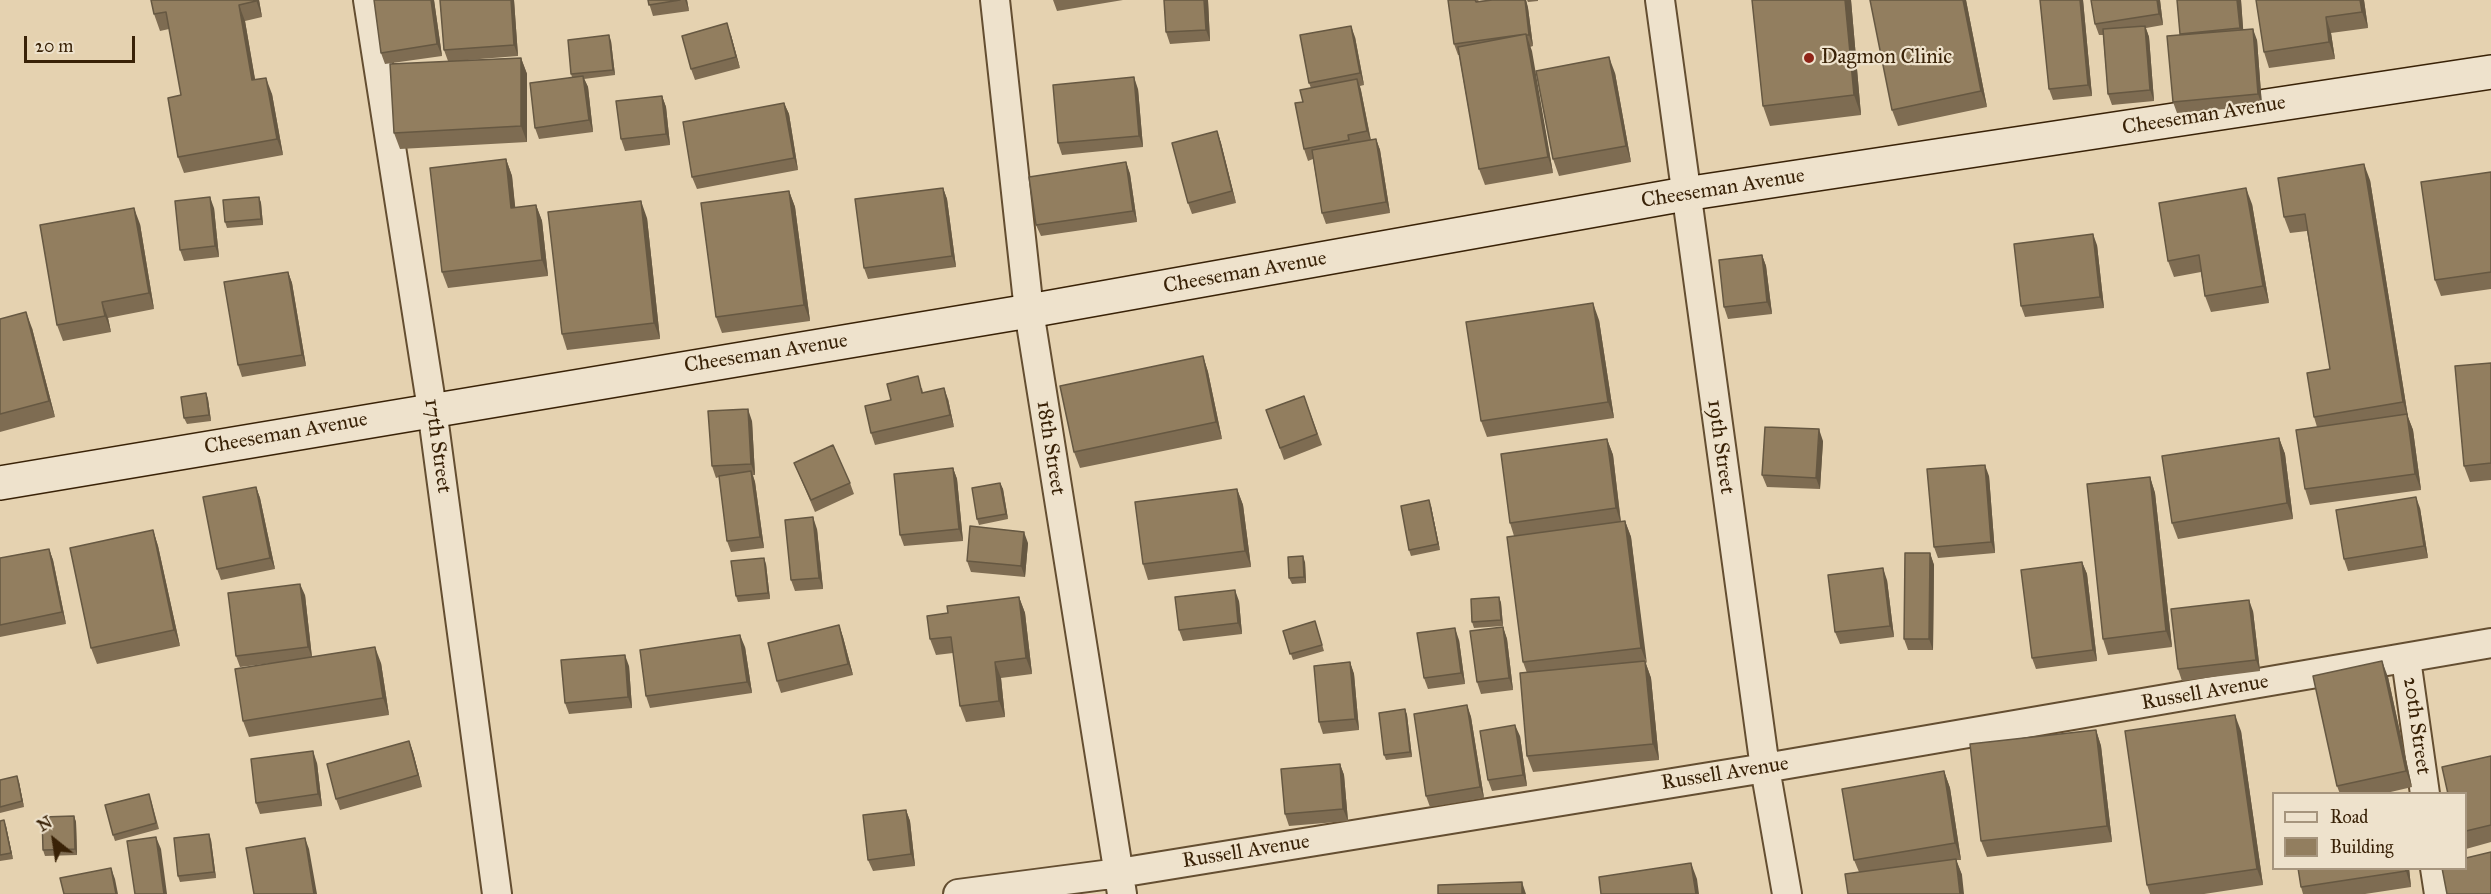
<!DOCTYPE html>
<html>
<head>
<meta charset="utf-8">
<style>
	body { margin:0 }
	#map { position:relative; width:2491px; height:894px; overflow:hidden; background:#e5d2b0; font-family:"IM FELL Great Primer",serif }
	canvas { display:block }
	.legend { position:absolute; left:2272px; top:792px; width:195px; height:78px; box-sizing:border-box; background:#eee2cc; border:2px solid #a6957d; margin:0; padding:8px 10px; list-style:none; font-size:18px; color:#392207 }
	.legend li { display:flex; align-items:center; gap:12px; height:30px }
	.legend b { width:30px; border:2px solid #a6957d }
	.north { position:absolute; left:24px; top:810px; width:60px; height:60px; -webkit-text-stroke:4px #eee2cc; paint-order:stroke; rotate:330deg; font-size:16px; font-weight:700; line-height:24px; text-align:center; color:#392207 }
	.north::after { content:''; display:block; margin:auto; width:21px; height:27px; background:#392207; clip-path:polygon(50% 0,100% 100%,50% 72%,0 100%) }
	.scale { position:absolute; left:24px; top:36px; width:111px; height:27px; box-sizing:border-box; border:3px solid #392207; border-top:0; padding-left:8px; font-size:18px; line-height:21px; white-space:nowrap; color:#392207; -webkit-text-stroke:4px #eee2cc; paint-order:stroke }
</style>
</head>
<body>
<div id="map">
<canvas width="2491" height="894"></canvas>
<ul class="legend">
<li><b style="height:8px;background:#eee2cc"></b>Road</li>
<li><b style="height:16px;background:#927e5f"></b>Building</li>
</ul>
<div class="north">N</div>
<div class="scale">20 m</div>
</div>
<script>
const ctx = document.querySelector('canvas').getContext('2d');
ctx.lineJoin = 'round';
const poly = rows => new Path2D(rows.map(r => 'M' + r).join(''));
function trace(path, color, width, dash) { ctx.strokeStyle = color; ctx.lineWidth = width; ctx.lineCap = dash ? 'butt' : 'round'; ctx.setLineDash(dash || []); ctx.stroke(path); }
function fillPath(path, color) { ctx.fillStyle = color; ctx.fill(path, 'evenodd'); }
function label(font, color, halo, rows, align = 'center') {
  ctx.font = font + ' "IM FELL Great Primer",serif'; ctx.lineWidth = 4.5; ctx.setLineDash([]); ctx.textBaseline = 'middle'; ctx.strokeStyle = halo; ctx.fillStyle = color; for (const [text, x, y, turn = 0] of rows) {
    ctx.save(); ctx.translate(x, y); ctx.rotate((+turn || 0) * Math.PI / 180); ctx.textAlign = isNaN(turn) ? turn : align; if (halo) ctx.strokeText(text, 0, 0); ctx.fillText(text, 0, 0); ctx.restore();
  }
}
const street = poly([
	[368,0,432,409,497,894],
	[995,0,1029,311,1122,894],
	[1660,0,1765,768,1787,894],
	[2406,659,2425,794],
	[2435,868,2439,894],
	[958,894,1119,873,1765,768,2491,643]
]);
const secondary = poly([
	[0,483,1029,311,1685,194,2491,72]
]);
const wall = poly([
	[151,0,259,0,262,17,245,21,255,80,272,94,283,155,184,173,178,157,181,95,169,29,160,31,154,14],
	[434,0,442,56,385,64,381,53],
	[440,0,514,0,518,56,467,60,521,58,527,74,527,142,400,149,394,133,448,61,444,50],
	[648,0,687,0,689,11,653,16],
	[1053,0,1123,0,1057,11],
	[1208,0,1210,41,1170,44,1166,32],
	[1448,0,1478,0,1479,1,1490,0,1526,0,1528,8,1533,46,1530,47,1553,173,1485,185,1479,169,1459,55,1458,55,1454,44],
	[1527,0,1538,0,1538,1,1528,2],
	[1752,0,1851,0,1861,115,1770,126,1763,106],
	[1966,0,1987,107,1898,126,1892,110],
	[2040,0,2083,0,2092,96,2053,100,2049,89],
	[2160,0,2163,25,2146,28,2149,37,2154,101,2112,105,2108,94,2103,35,2099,35,2095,24],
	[2177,0,2241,0,2243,30,2257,40,2262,106,2177,113,2173,102,2180,35],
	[2256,0,2364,0,2368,28,2331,33,2335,59,2269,68,2264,52],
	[731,35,740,68,695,80,691,69],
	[1355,37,1364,85,1360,86,1371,140,1376,139,1380,150,1390,213,1326,224,1322,213,1313,159,1308,161,1304,149,1303,102,1311,88,1309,83],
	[611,41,615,75,584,79,588,87,593,132,539,139,535,128,572,77,571,74],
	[1615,73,1631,162,1559,176,1553,159],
	[1138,89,1143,147,1062,155,1058,143],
	[662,96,666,107,670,145,625,151,621,139],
	[784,103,789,114,798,170,697,189,692,177],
	[1217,131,1221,143,1236,203,1192,214,1188,203],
	[506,159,512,176,515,208,536,205,542,221,548,276,448,288,442,272],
	[1126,162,1130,174,1137,222,1041,236,1036,225],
	[2491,172,2491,289,2441,296,2435,280],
	[2370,180,2408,417,2413,430,2421,490,2310,505,2305,489,2317,427,2314,417,2330,369,2307,231,2290,233,2284,217],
	[943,188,947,199,956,267,868,279,864,268],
	[789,191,795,207,810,321,722,333,716,317],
	[259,197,261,203,263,225,227,228,225,222],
	[2252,204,2269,303,2211,312,2205,296,2201,272,2174,277,2168,261],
	[214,208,219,257,184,261,180,250],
	[647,218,660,339,567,350,562,334],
	[140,224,154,309,108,318,111,332,63,341,57,325],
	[2097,245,2104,308,2025,317,2021,306],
	[1762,255,1766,266,1772,314,1728,319,1724,307],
	[288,272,292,283,306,366,242,377,238,365],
	[0,319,32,328,55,417,0,432],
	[1599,320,1614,418,1487,437,1481,421],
	[1203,356,1208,372,1222,439,1080,468,1074,452],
	[2491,363,2491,480,2470,482,2464,466],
	[922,388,923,393,948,399,954,427,875,445,871,433,891,400],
	[206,393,208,399,211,421,187,424,184,418],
	[1304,396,1322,445,1284,460,1266,410],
	[752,421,755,475,753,475,755,482,764,548,731,552,727,541,719,477,716,478,712,466],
	[2279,438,2285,454,2293,519,2178,539,2172,523],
	[1607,439,1613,455,1621,522,1625,521,1631,537,1646,664,1651,678,1659,760,1533,772,1527,756,1527,673,1523,662,1514,536,1510,523],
	[1823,441,1820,489,1767,487,1762,475],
	[794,463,850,483,854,494,815,512],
	[953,468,957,479,963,541,904,546,900,535],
	[1989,476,1995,553,1938,558,1934,547],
	[2150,477,2155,493,2172,647,2108,655,2103,639],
	[1000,483,1003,489,1008,519,979,525,977,519],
	[256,487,260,498,275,569,221,580,217,569],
	[1237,489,1243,505,1251,567,1148,580,1143,564],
	[1431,506,1440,550,1411,556,1409,550],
	[2420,508,2428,558,2348,571,2344,559],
	[817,529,823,589,795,591,791,580],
	[153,530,158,546,180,646,97,664,91,648],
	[1028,543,1025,577,971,572,967,561],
	[49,549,53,560,66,624,0,637,0,558],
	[1930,553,1934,565,1933,650,1908,650,1904,639],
	[1305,562,1306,583,1292,584,1289,578],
	[2082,562,2087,574,2097,661,2036,669,2032,658],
	[766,564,770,599,738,602,736,596],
	[1887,580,1894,637,1840,644,1835,632],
	[305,595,312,657,381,663,389,715,249,737,243,721,273,663,240,667,236,656],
	[1019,597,1025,613,1032,674,1001,678,1005,717,966,722,960,706,953,653,936,655,930,639,948,613],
	[1499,597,1501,603,1503,626,1474,628,1472,622],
	[1239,601,1242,634,1183,641,1179,630],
	[2253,611,2260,671,2182,681,2178,669],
	[1315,621,1324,651,1293,660,1283,631],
	[839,625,843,637,853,675,781,693,777,681],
	[1503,627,1507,639,1513,690,1481,694,1477,682],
	[1459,640,1465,684,1428,689,1424,678],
	[745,647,752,693,650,708,646,696],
	[1350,662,1354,674,1359,730,1323,734,1319,722],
	[629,666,632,708,569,714,565,703],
	[2388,677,2412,787,2382,794,2340,794,2337,786],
	[1467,705,1471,717,1484,798,1430,807,1426,796],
	[1405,709,1407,715,1412,757,1386,760,1384,755],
	[2096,730,2101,746,2112,842,1987,857,1981,841],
	[2241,731,2263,885,2204,894,2150,894,2147,885],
	[1520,736,1527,786,1492,791,1488,780],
	[409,741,413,752,422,787,340,810,336,799],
	[2491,756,2491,842,2466,849,2466,794],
	[317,763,322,806,260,814,256,803],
	[1340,764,1344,775,1348,821,1289,826,1285,814],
	[1944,771,1950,788,1961,860,1956,860,1962,875,1859,872,1854,860],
	[0,780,19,782,24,807,0,813],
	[151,800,159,829,115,841,113,835],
	[906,810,910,821,915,866,873,871,868,860],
	[74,816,76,822,77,855,45,856,43,850],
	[0,821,6,826,13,859,0,861],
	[211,840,216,878,180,882,178,876],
	[2298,868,2409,868,2411,887,2365,894,2303,894,2301,887]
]);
const shadedWall = poly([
	[256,0,259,0,262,17],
	[431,0,434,0,442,56,437,44],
	[511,0,514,0,518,56,514,45],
	[685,0,687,0,689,11],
	[1204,0,1208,0,1210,41,1206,30],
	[1525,0,1526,0,1528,8,1533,46,1529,35],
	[1845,0,1851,0,1861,115,1854,95],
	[1963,0,1966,0,1987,107,1981,91],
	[2080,0,2083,0,2092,96,2088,85],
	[2157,0,2160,0,2163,25,2159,14],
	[2237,0,2241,0,2244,40,2240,28],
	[2360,0,2364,0,2368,28,2362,12],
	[239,5,245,21,258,96,252,80],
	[2326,17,2331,33,2335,59,2329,42],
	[727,23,731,35,740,68,736,57],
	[1351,26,1355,37,1364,85,1360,73],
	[2145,26,2149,37,2154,101,2150,90],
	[2253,29,2257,40,2262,106,2258,94],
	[1526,34,1532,51,1553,173,1548,157],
	[609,35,611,41,615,75,613,70],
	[1609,57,1615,73,1631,162,1626,146],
	[521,58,527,74,527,142,521,126],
	[583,76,588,87,593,132,589,120],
	[1134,77,1138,89,1143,147,1139,136],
	[266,78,272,94,283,155,277,139],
	[1357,79,1361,90,1371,142,1367,131],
	[662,96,666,107,670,145,666,134],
	[784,103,789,114,798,170,794,158],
	[1217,131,1221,143,1236,203,1232,191],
	[1376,139,1380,150,1390,213,1386,202],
	[506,159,512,176,517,224,511,208],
	[1126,162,1130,174,1137,222,1133,211],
	[2364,164,2370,180,2408,417,2413,430,2421,490,2415,474,2407,415,2403,402],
	[943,188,947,199,956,267,952,256],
	[2246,188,2252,204,2269,303,2263,286],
	[789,191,795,207,810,321,804,305],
	[210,197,214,208,219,257,215,246],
	[259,197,261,203,263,225,261,219],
	[641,201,647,218,660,339,654,323],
	[536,205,542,221,548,276,542,260],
	[134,208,140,224,154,309,149,293],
	[2093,234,2097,245,2104,308,2100,297],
	[1762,255,1766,266,1772,314,1767,302],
	[288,272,292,283,306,366,302,355],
	[102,302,108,318,111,332,105,316],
	[1593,303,1599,320,1614,418,1608,402],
	[26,312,32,328,55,417,49,401],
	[1203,356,1208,372,1222,439,1216,422],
	[944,388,948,399,954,427,950,415],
	[206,393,208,399,211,421,209,415],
	[748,409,752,421,755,475,751,464],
	[1819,429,1823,441,1820,489,1816,478],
	[2279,438,2285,454,2293,519,2287,503],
	[1607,439,1613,455,1621,524,1616,508],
	[1985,465,1989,476,1995,553,1991,542],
	[953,468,957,479,963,541,959,529],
	[751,471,755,482,764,548,760,537],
	[2150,477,2155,493,2172,647,2166,631],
	[1000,483,1003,489,1008,519,1006,514],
	[256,487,260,498,275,569,270,558],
	[1237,489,1243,505,1251,567,1245,551],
	[2416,497,2420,508,2428,558,2424,546],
	[1429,500,1431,506,1440,550,1438,544],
	[813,517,817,529,823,589,819,578],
	[1625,521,1631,537,1647,664,1641,648],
	[153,530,158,546,180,646,174,630],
	[1024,532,1028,543,1025,577,1021,566],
	[49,549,53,560,66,624,62,612],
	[1930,553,1934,565,1933,650,1929,639],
	[1303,556,1305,562,1306,583,1304,577],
	[764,558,766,564,770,599,768,593],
	[2082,562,2087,574,2097,661,2093,650],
	[1883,568,1887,580,1894,637,1890,626],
	[300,584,305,595,312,658,308,647],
	[1235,590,1239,601,1242,634,1238,623],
	[1019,597,1025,613,1032,674,1026,658],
	[1499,597,1501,603,1503,626,1501,620],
	[2249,600,2253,611,2260,671,2256,660],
	[839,625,843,637,853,675,848,664],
	[1503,627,1507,639,1513,690,1509,678],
	[1455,628,1459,640,1465,684,1461,673],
	[740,635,745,647,752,693,747,682],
	[375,647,381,663,389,715,383,698],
	[625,655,629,666,632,708,628,697],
	[1645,661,1651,678,1659,760,1653,744],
	[2382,661,2388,677,2412,787,2406,771],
	[995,662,1001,678,1005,717,999,701],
	[1350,662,1354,674,1359,730,1355,719],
	[1467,705,1471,717,1484,798,1480,787],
	[1405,709,1407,715,1412,757,1410,752],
	[2235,715,2241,731,2263,885,2257,869],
	[1515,725,1520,736,1527,786,1523,775],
	[2096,730,2101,746,2112,842,2107,826],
	[409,741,413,752,422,787,418,775],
	[313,751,317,763,322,806,318,794],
	[1340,764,1344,775,1348,821,1343,809],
	[1944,771,1950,788,1961,860,1955,843],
	[17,776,19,782,24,807,22,801],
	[906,810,910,821,915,866,911,854],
	[74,816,76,822,77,855,75,849],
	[4,820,6,826,13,859,11,853],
	[209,834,211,840,216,878,214,872],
	[156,837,161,849,167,894,164,894],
	[305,838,309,849,317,894,314,894],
	[1956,859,1962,875,1964,894,1960,894],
	[1691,863,1697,879,1699,894,1696,894],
	[111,868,115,879,118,894,116,894],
	[2405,868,2409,868,2411,887,2406,871],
	[1522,882,1526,894,1522,894]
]);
const building = poly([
	[151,0,256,0,256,1,239,5,252,80,266,78,277,139,178,157,168,98,181,95,166,12,154,14,151,0],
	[374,0,431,0,437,44,381,53,374,0],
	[440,0,511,0,514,45,444,50,440,0],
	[648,0,680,0,649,5,648,0],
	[1164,0,1204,0,1206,30,1166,32,1164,0],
	[1448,0,1475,0,1476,2,1492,0,1525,0,1529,35,1526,35,1526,34,1454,44,1448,0],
	[1752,0,1845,0,1854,95,1763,106,1752,0],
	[1870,0,1963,0,1981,91,1892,110,1870,0],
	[2040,0,2080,0,2088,85,2049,89,2040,0],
	[2091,0,2157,0,2159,14,2095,24,2091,0],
	[2177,0,2237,0,2240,28,2180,34,2177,0],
	[2256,0,2360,0,2362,12,2326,17,2329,42,2264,52,2256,0],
	[727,23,736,57,691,69,682,36,727,23],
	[1351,26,1360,73,1309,83,1300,35,1351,26],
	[2145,26,2150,90,2108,94,2103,29,2145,26],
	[2253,29,2258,94,2173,102,2167,36,2253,29],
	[1526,34,1548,157,1479,169,1458,47,1526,34],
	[609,35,613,70,571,74,568,40,609,35],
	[1609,57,1626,146,1553,159,1536,71,1609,57],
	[521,58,521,126,394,133,390,64,521,58],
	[583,76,589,120,535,128,530,83,583,76],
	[1134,77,1139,136,1058,143,1053,85,1134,77],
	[1357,79,1367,131,1348,135,1349,140,1304,149,1295,103,1303,102,1300,90,1357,79],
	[662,96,666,134,621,139,616,101,662,96],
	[784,103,794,158,692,177,683,122,784,103],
	[1217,131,1232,191,1188,203,1172,143,1217,131],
	[1376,139,1386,202,1322,213,1312,150,1376,139],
	[506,159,511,208,536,205,542,260,442,272,430,168,506,159],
	[1126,162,1133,211,1036,225,1029,177,1126,162],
	[2364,164,2403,402,2314,417,2307,373,2330,369,2305,214,2284,217,2278,178,2364,164],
	[2491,172,2491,272,2435,280,2421,182,2491,172],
	[943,188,952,256,864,268,855,199,943,188],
	[2246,188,2263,286,2205,296,2199,255,2168,261,2159,203,2246,188],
	[789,191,804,305,716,317,701,203,789,191],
	[210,197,215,246,180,250,175,201,210,197],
	[259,197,261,219,225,222,223,200,259,197],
	[641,201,654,323,562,334,548,212,641,201],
	[134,208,149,293,102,302,105,316,57,325,40,225,134,208],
	[2093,234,2100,297,2021,306,2014,244,2093,234],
	[1762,255,1767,302,1724,307,1719,260,1762,255],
	[288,272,302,355,238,365,224,282,288,272],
	[1593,303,1608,402,1481,421,1466,322,1593,303],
	[26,312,49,401,0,414,0,319,26,312],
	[1203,356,1216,422,1074,452,1060,386,1203,356],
	[2491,363,2491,463,2464,466,2455,366,2491,363],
	[918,376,922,393,944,388,950,415,871,433,865,406,891,400,887,384,918,376],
	[206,393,209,415,184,418,181,397,206,393],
	[1304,396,1317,434,1280,448,1266,410,1304,396],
	[748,409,751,464,712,466,708,411,748,409],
	[2407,414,2415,474,2305,489,2296,430,2407,414],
	[1765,427,1819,429,1816,478,1762,475,1765,427],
	[2279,438,2287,503,2172,523,2162,456,2279,438],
	[1607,439,1616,508,1510,523,1501,454,1607,439],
	[833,445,850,483,811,500,794,463,833,445],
	[1985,465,1991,542,1934,547,1927,469,1985,465],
	[953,468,959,529,900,535,894,474,953,468],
	[751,471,760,537,727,541,719,476,751,471],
	[2150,477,2166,631,2103,639,2087,484,2150,477],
	[1000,483,1006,514,977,519,972,488,1000,483],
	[256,487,270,558,217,569,203,497,256,487],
	[1237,489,1245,551,1143,564,1135,502,1237,489],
	[2416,497,2424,546,2344,559,2336,510,2416,497],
	[1429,500,1438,544,1409,550,1401,506,1429,500],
	[813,517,819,578,791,580,785,520,813,517],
	[1625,521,1641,648,1523,662,1507,537,1625,521],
	[970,526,1024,532,1021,566,967,561,970,526],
	[153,530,174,630,91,648,70,548,153,530],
	[49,549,62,612,0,625,0,558,49,549],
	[1905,553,1930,553,1929,639,1904,639,1905,553],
	[1303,556,1304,577,1289,578,1288,557,1303,556],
	[764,558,768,593,736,596,731,561,764,558],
	[2082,562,2093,650,2032,658,2021,570,2082,562],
	[1883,568,1890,626,1835,632,1828,575,1883,568],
	[300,584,308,647,236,656,228,593,300,584],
	[1235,590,1238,623,1179,630,1175,597,1235,590],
	[1019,597,1026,658,995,662,999,701,960,706,951,637,930,639,927,616,948,613,947,606,1019,597],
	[1499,597,1501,620,1472,622,1471,599,1499,597],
	[2249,600,2256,660,2178,669,2171,609,2249,600],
	[1315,621,1322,645,1290,654,1283,631,1315,621],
	[839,625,848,664,777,681,768,643,839,625],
	[1503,627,1509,678,1477,682,1470,631,1503,627],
	[1455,628,1461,673,1424,678,1417,633,1455,628],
	[740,635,747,682,646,696,640,650,740,635],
	[375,647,383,698,243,721,235,669,375,647],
	[625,655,628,697,565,703,561,660,625,655],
	[1645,661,1653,744,1527,756,1520,673,1645,661],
	[2382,661,2406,771,2337,786,2313,676,2382,661],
	[1350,662,1355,719,1319,722,1314,666,1350,662],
	[1467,705,1480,787,1426,796,1414,714,1467,705],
	[1405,709,1410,752,1384,755,1379,713,1405,709],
	[2235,715,2257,869,2147,885,2125,731,2235,715],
	[1515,725,1523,775,1488,780,1480,731,1515,725],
	[2096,730,2107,826,1981,841,1970,744,2096,730],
	[409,741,418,775,336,799,327,764,409,741],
	[313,751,318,794,256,803,251,759,313,751],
	[2491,756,2491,825,2466,831,2466,794,2448,794,2442,767,2491,756],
	[1340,764,1343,809,1285,814,1281,769,1340,764],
	[1944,771,1955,843,1854,860,1842,789,1944,771],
	[17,776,22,801,0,807,0,780,17,776],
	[149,794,156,823,113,835,105,805,149,794],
	[906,810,911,854,868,860,863,815,906,810],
	[74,816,75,849,43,850,42,817,74,816],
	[4,820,11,853,0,855,0,821,4,820],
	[209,834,214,872,178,876,174,838,209,834],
	[156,837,164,894,135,894,127,841,156,837],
	[305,838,314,894,254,894,246,848,305,838],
	[2491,852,2491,894,2447,894,2442,868,2466,868,2466,858,2491,852],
	[1956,859,1960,894,1848,894,1845,874,1956,859],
	[1691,863,1696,894,1601,894,1599,877,1691,863],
	[111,868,116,894,64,894,60,878,111,868],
	[2298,868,2405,868,2406,871,2301,887,2298,868],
	[1522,882,1522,894,1438,894,1438,885,1522,882]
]);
const markers = [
	[1809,58,6,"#8f2418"]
];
const poiNames = [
	["Dagmon Clinic",1821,58]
];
const streetNames = [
	["Cheeseman Avenue",2204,116,-9],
	["Cheeseman Avenue",1723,189,-9],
	["Cheeseman Avenue",1245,273,-10],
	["Cheeseman Avenue",766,354,-9],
	["Cheeseman Avenue",286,434,-10],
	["17th Street",437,446,82],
	["19th Street",1720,447,82],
	["18th Street",1050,448,81],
	["Russell Avenue",2205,693,-10],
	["20th Street",2416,726,82],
	["Russell Avenue",1725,774,-9],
	["Russell Avenue",1246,852,-9]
];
trace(street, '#644e31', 32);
trace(secondary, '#392207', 36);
trace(street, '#eee2cc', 28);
trace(secondary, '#eee2cc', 33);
fillPath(wall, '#7e6c52');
fillPath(shadedWall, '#665842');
fillPath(building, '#927e5f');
trace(building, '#665842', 1.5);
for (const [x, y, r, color] of markers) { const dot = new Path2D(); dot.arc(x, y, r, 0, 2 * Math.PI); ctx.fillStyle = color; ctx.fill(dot); trace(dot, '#eee2cc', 2); }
label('21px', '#392207', '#eee2cc', poiNames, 'left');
label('21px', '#392207', '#eee2cc', streetNames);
</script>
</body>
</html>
